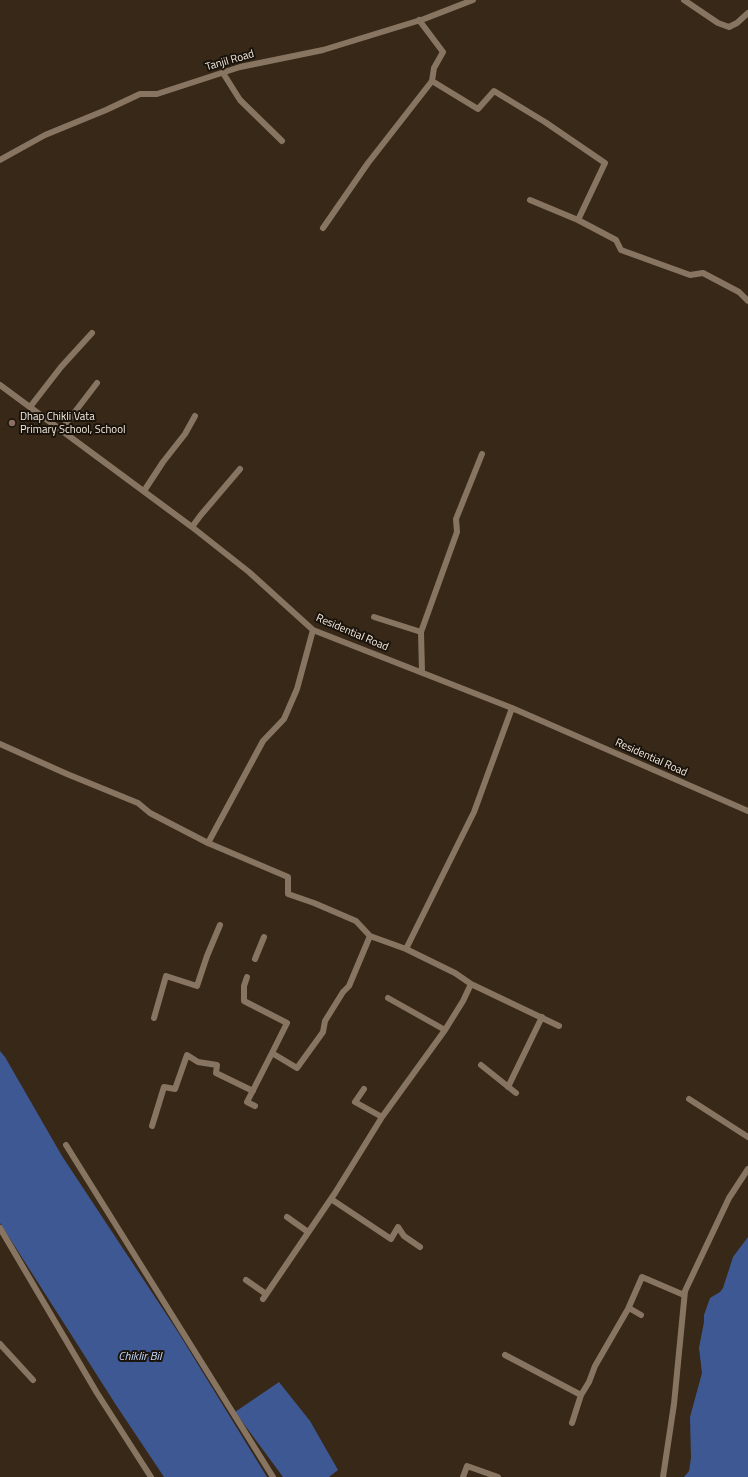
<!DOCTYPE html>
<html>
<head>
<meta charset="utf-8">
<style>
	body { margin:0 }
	canvas { display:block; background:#372817 }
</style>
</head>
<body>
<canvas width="748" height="1477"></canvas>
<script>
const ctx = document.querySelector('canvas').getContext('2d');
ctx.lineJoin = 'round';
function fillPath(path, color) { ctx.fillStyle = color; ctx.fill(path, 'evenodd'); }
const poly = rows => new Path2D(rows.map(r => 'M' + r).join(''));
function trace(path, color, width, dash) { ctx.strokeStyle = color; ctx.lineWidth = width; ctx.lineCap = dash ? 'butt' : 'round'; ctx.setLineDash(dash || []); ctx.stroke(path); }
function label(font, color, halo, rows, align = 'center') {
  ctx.font = font + ' "Titillium Web",sans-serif'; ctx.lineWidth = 4; ctx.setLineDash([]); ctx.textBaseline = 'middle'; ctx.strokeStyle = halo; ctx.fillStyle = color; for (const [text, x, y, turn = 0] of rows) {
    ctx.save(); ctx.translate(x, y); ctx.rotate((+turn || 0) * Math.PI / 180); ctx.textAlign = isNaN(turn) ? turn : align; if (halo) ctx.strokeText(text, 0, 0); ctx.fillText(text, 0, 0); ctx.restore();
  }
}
const water = poly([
	[0,1051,5,1057,62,1156,178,1332,267,1477,164,1477,116,1405,0,1223],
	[748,1237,748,1477,684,1477,689,1471,691,1458,690,1417,702,1373,699,1348,704,1322,704,1315,710,1298,720,1292,723,1288,733,1257],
	[279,1382,310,1421,338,1470,329,1477,283,1477,235,1412]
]);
const minor = poly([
	[684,0,718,23,729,27,737,23,748,13],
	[223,73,240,100,282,141],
	[432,81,478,109,494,91,545,122,605,163,578,220,530,200],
	[0,160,45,135,106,110,140,94,157,94,240,67,323,50,424,19,473,0],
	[578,220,616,240,621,250,690,275,703,273,739,292,748,301],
	[323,228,368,163,432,81,434,68,443,52,419,20],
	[0,385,192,527,249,572,313,630,512,708,748,811],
	[30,407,61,367,92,333],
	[61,430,97,383],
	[144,491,163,462,185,434,195,416],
	[192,527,200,516,240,469],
	[374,617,421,632],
	[422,672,421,632,457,532,456,519,482,454],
	[0,744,67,774,138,803,150,813,208,843,288,877,288,894,314,903,356,921,370,936,406,949],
	[208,843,263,741,284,719,297,689,313,630],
	[255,959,264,937],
	[247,977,244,986,244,1001,287,1023,272,1053],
	[471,984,559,1026],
	[388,998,445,1030],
	[154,1018,166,976,197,986,207,956,220,925],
	[481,1065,516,1093],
	[508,1087,542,1017],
	[364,1089,355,1102,382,1117],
	[689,1099,748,1137],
	[255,1106,247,1102,272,1053,297,1068,323,1032,325,1021,343,992,349,986,370,936],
	[152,1126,164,1087,175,1089,187,1055,198,1062,217,1065,216,1073,253,1091],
	[66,1145,273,1477],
	[331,1199,391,1239,398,1227,404,1236,420,1247],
	[287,1217,308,1232],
	[0,1228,97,1393,151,1477],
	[246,1280,266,1294],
	[263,1299,335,1193,382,1117,445,1030,463,1001,471,984,455,973,406,949,474,812,512,708],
	[629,1308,641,1315],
	[0,1344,33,1380],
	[505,1355,581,1395],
	[572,1423,581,1395,589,1382,595,1366,628,1309,642,1277,684,1295],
	[463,1477,467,1466,498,1477],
	[663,1477,674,1404,685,1291,729,1198,748,1169]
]);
const markers = [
	[12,423,4,"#8d6e63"]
];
const streetNames = [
	["Tanjil Road",230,61,-16],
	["Residential Road",352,633,23],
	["Residential Road",651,758,24]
];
const poiNames = [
	["Dhap Chikli Vata",20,417],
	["Primary School, School",20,430]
];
const waterNames = [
	["Chiklir Bil",140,1357]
];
fillPath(water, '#3e5893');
trace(minor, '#877561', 6);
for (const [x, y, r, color] of markers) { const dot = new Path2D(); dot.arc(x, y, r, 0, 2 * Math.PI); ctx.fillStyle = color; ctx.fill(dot); trace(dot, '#19130b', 1.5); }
label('11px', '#f5ebe0', '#19130b', streetNames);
label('11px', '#f5ebe0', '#19130b', poiNames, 'left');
label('italic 12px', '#c4d6f9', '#19130b', waterNames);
</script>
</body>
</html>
